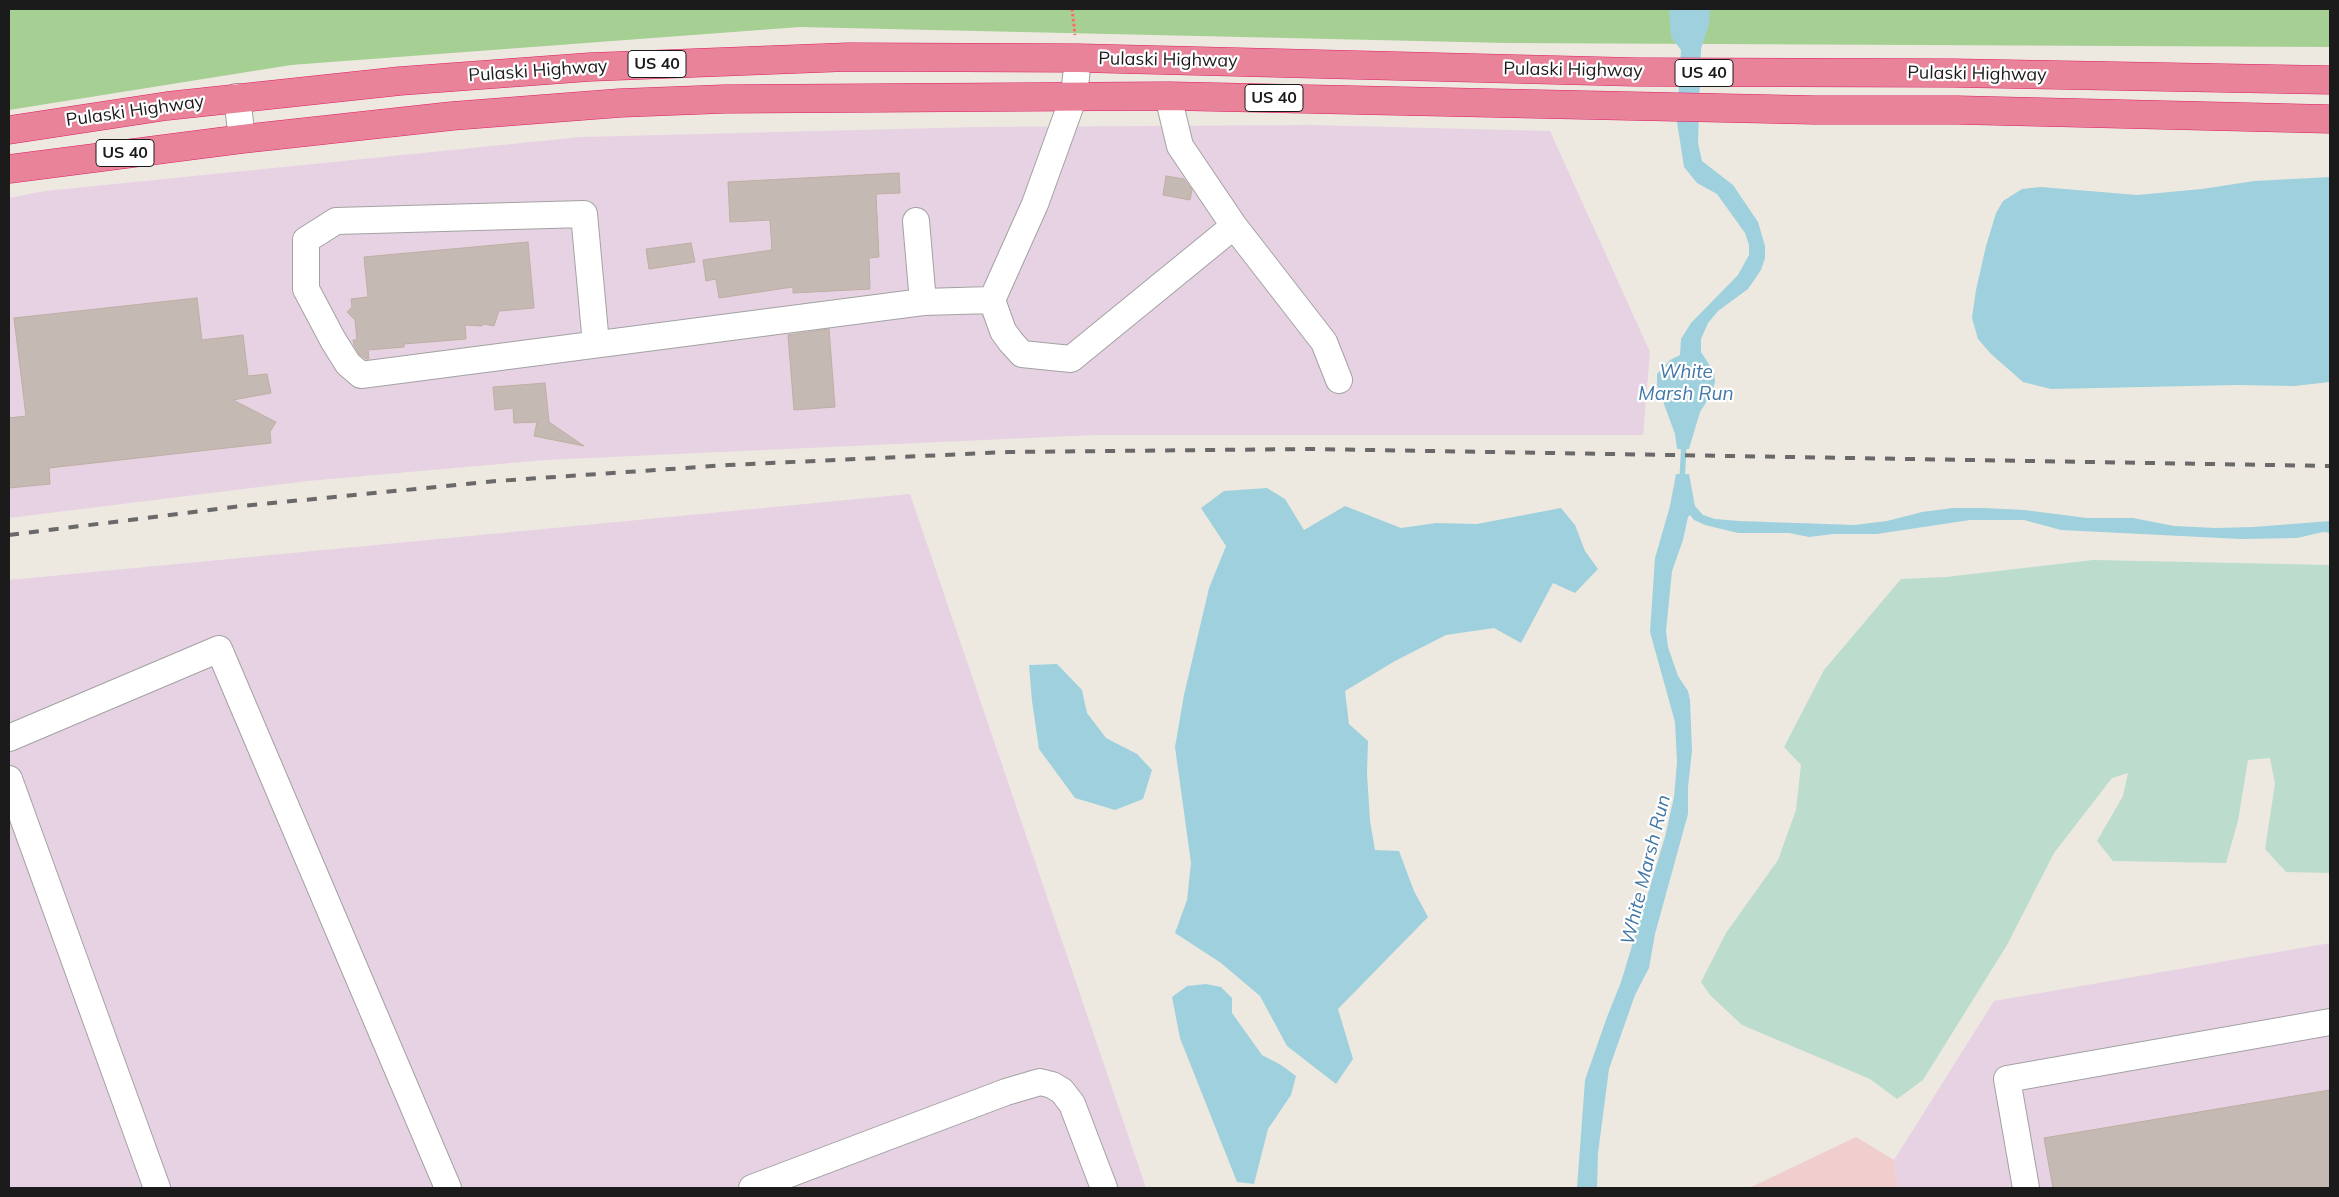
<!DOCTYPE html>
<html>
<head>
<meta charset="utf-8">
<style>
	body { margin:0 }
	#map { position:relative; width:2339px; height:1197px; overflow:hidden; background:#ede9e0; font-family:Mulish,sans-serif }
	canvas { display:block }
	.frame { position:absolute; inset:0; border:10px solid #1b1b1b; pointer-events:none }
</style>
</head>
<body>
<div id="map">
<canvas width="2339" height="1197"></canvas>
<div class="frame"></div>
</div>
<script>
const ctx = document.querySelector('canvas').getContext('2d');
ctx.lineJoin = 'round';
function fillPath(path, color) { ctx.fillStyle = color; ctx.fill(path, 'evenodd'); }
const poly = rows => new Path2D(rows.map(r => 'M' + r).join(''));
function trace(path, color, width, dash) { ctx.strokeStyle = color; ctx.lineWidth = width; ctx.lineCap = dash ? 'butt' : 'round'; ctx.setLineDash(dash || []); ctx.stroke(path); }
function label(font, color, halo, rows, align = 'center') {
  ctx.font = font + ' Mulish,sans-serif'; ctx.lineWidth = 4.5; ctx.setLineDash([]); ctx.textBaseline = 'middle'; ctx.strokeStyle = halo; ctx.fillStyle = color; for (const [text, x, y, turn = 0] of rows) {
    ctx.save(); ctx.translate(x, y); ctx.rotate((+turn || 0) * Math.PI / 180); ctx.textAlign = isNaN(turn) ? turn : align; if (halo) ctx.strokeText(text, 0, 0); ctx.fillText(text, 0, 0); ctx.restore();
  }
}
const commercial = poly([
	[1856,1137,1894,1160,1898,1188,1749,1188]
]);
const industrial = poly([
	[1312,125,1550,131,1650,352,1643,435,1094,435,545,460,308,481,9,518,9,198,45,191,581,137,977,127],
	[910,494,1146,1188,9,1188,9,580],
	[2330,943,2330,1188,1898,1188,1894,1160,1994,1001]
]);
const forest = poly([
	[9,9,2330,9,2330,47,1507,43,800,27,291,65,9,110]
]);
const wetland = poly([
	[2093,560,2330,565,2330,873,2286,872,2265,849,2275,784,2270,758,2248,760,2238,821,2226,863,2113,861,2097,841,2123,796,2128,773,2112,778,2054,853,2007,945,1923,1080,1897,1099,1870,1079,1742,1025,1710,995,1701,982,1726,933,1778,860,1796,810,1801,765,1784,747,1824,670,1901,579,1946,577]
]);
const water = poly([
	[1669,9,1710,9,1709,24,1701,49,1698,143,1702,161,1733,185,1758,222,1765,246,1765,258,1761,270,1748,289,1718,311,1708,323,1701,339,1701,352,1714,372,1715,382,1712,393,1700,412,1689,449,1677,449,1675,434,1657,385,1657,374,1670,360,1680,355,1681,339,1691,323,1738,275,1749,255,1749,245,1745,233,1717,194,1697,183,1684,167,1677,122,1681,50,1671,37],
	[2330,177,2330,382,2294,386,2236,385,2051,389,2023,382,1991,354,1978,339,1972,318,1976,290,1986,246,1996,213,2003,201,2022,189,2041,187,2137,195,2202,189,2254,181],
	[1676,474,1689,474,1695,506,1703,515,1715,519,1739,521,1854,525,1887,521,1922,512,1953,508,1984,508,2024,510,2087,518,2133,518,2174,526,2216,528,2254,527,2330,521,2330,533,2323,532,2297,538,2241,539,2061,530,2024,520,1970,520,1877,534,1833,534,1809,537,1789,533,1738,533,1705,525,1694,520,1690,515,1688,517,1683,540,1672,571,1666,631,1668,647,1678,676,1688,691,1690,700,1692,751,1688,787,1688,814,1655,934,1649,968,1635,995,1609,1069,1598,1153,1597,1188,1577,1188,1585,1080,1607,1017,1621,982,1665,837,1674,797,1677,762,1675,722,1650,632,1655,558,1670,506],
	[1267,488,1285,499,1304,530,1345,506,1401,528,1436,523,1477,524,1561,508,1575,525,1585,551,1598,569,1575,593,1553,583,1521,643,1494,628,1446,635,1395,661,1345,691,1349,724,1368,741,1367,773,1370,821,1375,850,1399,851,1414,891,1428,917,1338,1009,1353,1059,1336,1084,1287,1046,1260,996,1221,963,1175,933,1187,900,1191,863,1175,747,1184,695,1209,588,1226,546,1201,508,1224,491],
	[1057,664,1082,690,1087,713,1106,738,1137,754,1152,770,1143,799,1115,810,1075,798,1039,749,1032,701,1029,665],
	[1206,984,1221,987,1232,998,1232,1013,1262,1055,1281,1065,1296,1076,1291,1095,1268,1129,1254,1184,1237,1182,1180,1038,1172,997,1187,986]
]);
const stream = poly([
	[1682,481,1684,443]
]);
const building = poly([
	[899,173,900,193,876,194,879,257,869,258,870,289,793,293,793,287,719,298,716,279,706,281,703,260,772,250,770,220,730,222,728,182,899,173],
	[1166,176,1184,179,1192,190,1190,200,1163,195,1166,176],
	[528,242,534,308,499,311,494,326,484,324,482,326,465,325,466,339,404,344,404,347,368,350,369,359,366,359,359,354,354,345,353,340,357,340,355,320,347,312,352,307,351,299,368,297,364,257,528,242],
	[691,243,695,262,649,269,646,249,691,243],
	[197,298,202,340,243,335,248,376,267,374,271,393,233,400,276,422,270,432,271,443,49,468,50,484,9,488,9,418,26,416,14,318,197,298],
	[829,329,835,407,794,410,788,335,829,329],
	[545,383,549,422,584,446,534,436,537,422,514,423,513,408,495,410,493,387,545,383],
	[2330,1090,2330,1188,2053,1188,2044,1138,2330,1090]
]);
const path = poly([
	[1072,9,1075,35]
]);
const minor = poly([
	[1078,58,1074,96,1035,204,992,300,1003,331,1011,342,1022,354,1071,359,1234,226],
	[1168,96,1180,146,1234,226,1324,342,1339,380],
	[237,97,242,139],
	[916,221,923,302],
	[596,344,584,214,336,221,306,240,306,289,333,340,348,364,361,375,923,302,992,300],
	[9,738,219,649,448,1188],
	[9,779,157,1188],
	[752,1188,1006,1092,1040,1082,1052,1085,1062,1091,1072,1104,1104,1188],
	[2026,1188,2007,1079,2330,1022]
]);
const highway = poly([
	[9,130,167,106,400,81,590,67,849,57,1078,58,1636,72,1952,73,2330,80],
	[9,169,242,139,452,116,620,103,724,99,1168,96,1815,110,1957,110,2330,119]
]);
const rail = poly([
	[9,535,242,506,497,481,728,465,1008,452,1310,449,2330,466]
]);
const shields = [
	[657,64,58],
	[1704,73,58],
	[1274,98,58],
	[125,153,58]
];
const shieldNames = [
	["US 40",657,64],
	["US 40",1704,73],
	["US 40",1274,98],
	["US 40",125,153]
];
const streetNames = [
	["Pulaski Highway",1168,60,1],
	["Pulaski Highway",1573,70,1],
	["Pulaski Highway",538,71,-4],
	["Pulaski Highway",1977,74,1],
	["Pulaski Highway",135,111,-8]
];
const waterNames = [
	["White",1686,372],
	["Marsh Run",1686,394],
	["White Marsh Run",1646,870,-76]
];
fillPath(commercial, '#f0cece');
fillPath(industrial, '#e7d2e4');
fillPath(forest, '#a6cf93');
fillPath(wetland, '#bcdccd');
fillPath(water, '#9ed1dd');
trace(stream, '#9ed1dd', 5.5);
fillPath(building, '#c5bab3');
trace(building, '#bfaea2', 1);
trace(minor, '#a2a2a2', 28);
trace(highway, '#dc1d64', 29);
trace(path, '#ff6b60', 3, [2.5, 2.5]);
trace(minor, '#fff', 26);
trace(highway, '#e98399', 28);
trace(rail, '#696969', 4, [10, 10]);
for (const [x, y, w] of shields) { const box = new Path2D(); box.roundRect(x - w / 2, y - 13.5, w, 27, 4); ctx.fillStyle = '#fff'; ctx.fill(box); trace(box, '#1b1b1b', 1); }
label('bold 16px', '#1b1b1b', null, shieldNames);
label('18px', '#1b1b1b', '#fff', streetNames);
label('italic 19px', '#4277a6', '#fff', waterNames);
</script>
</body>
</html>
